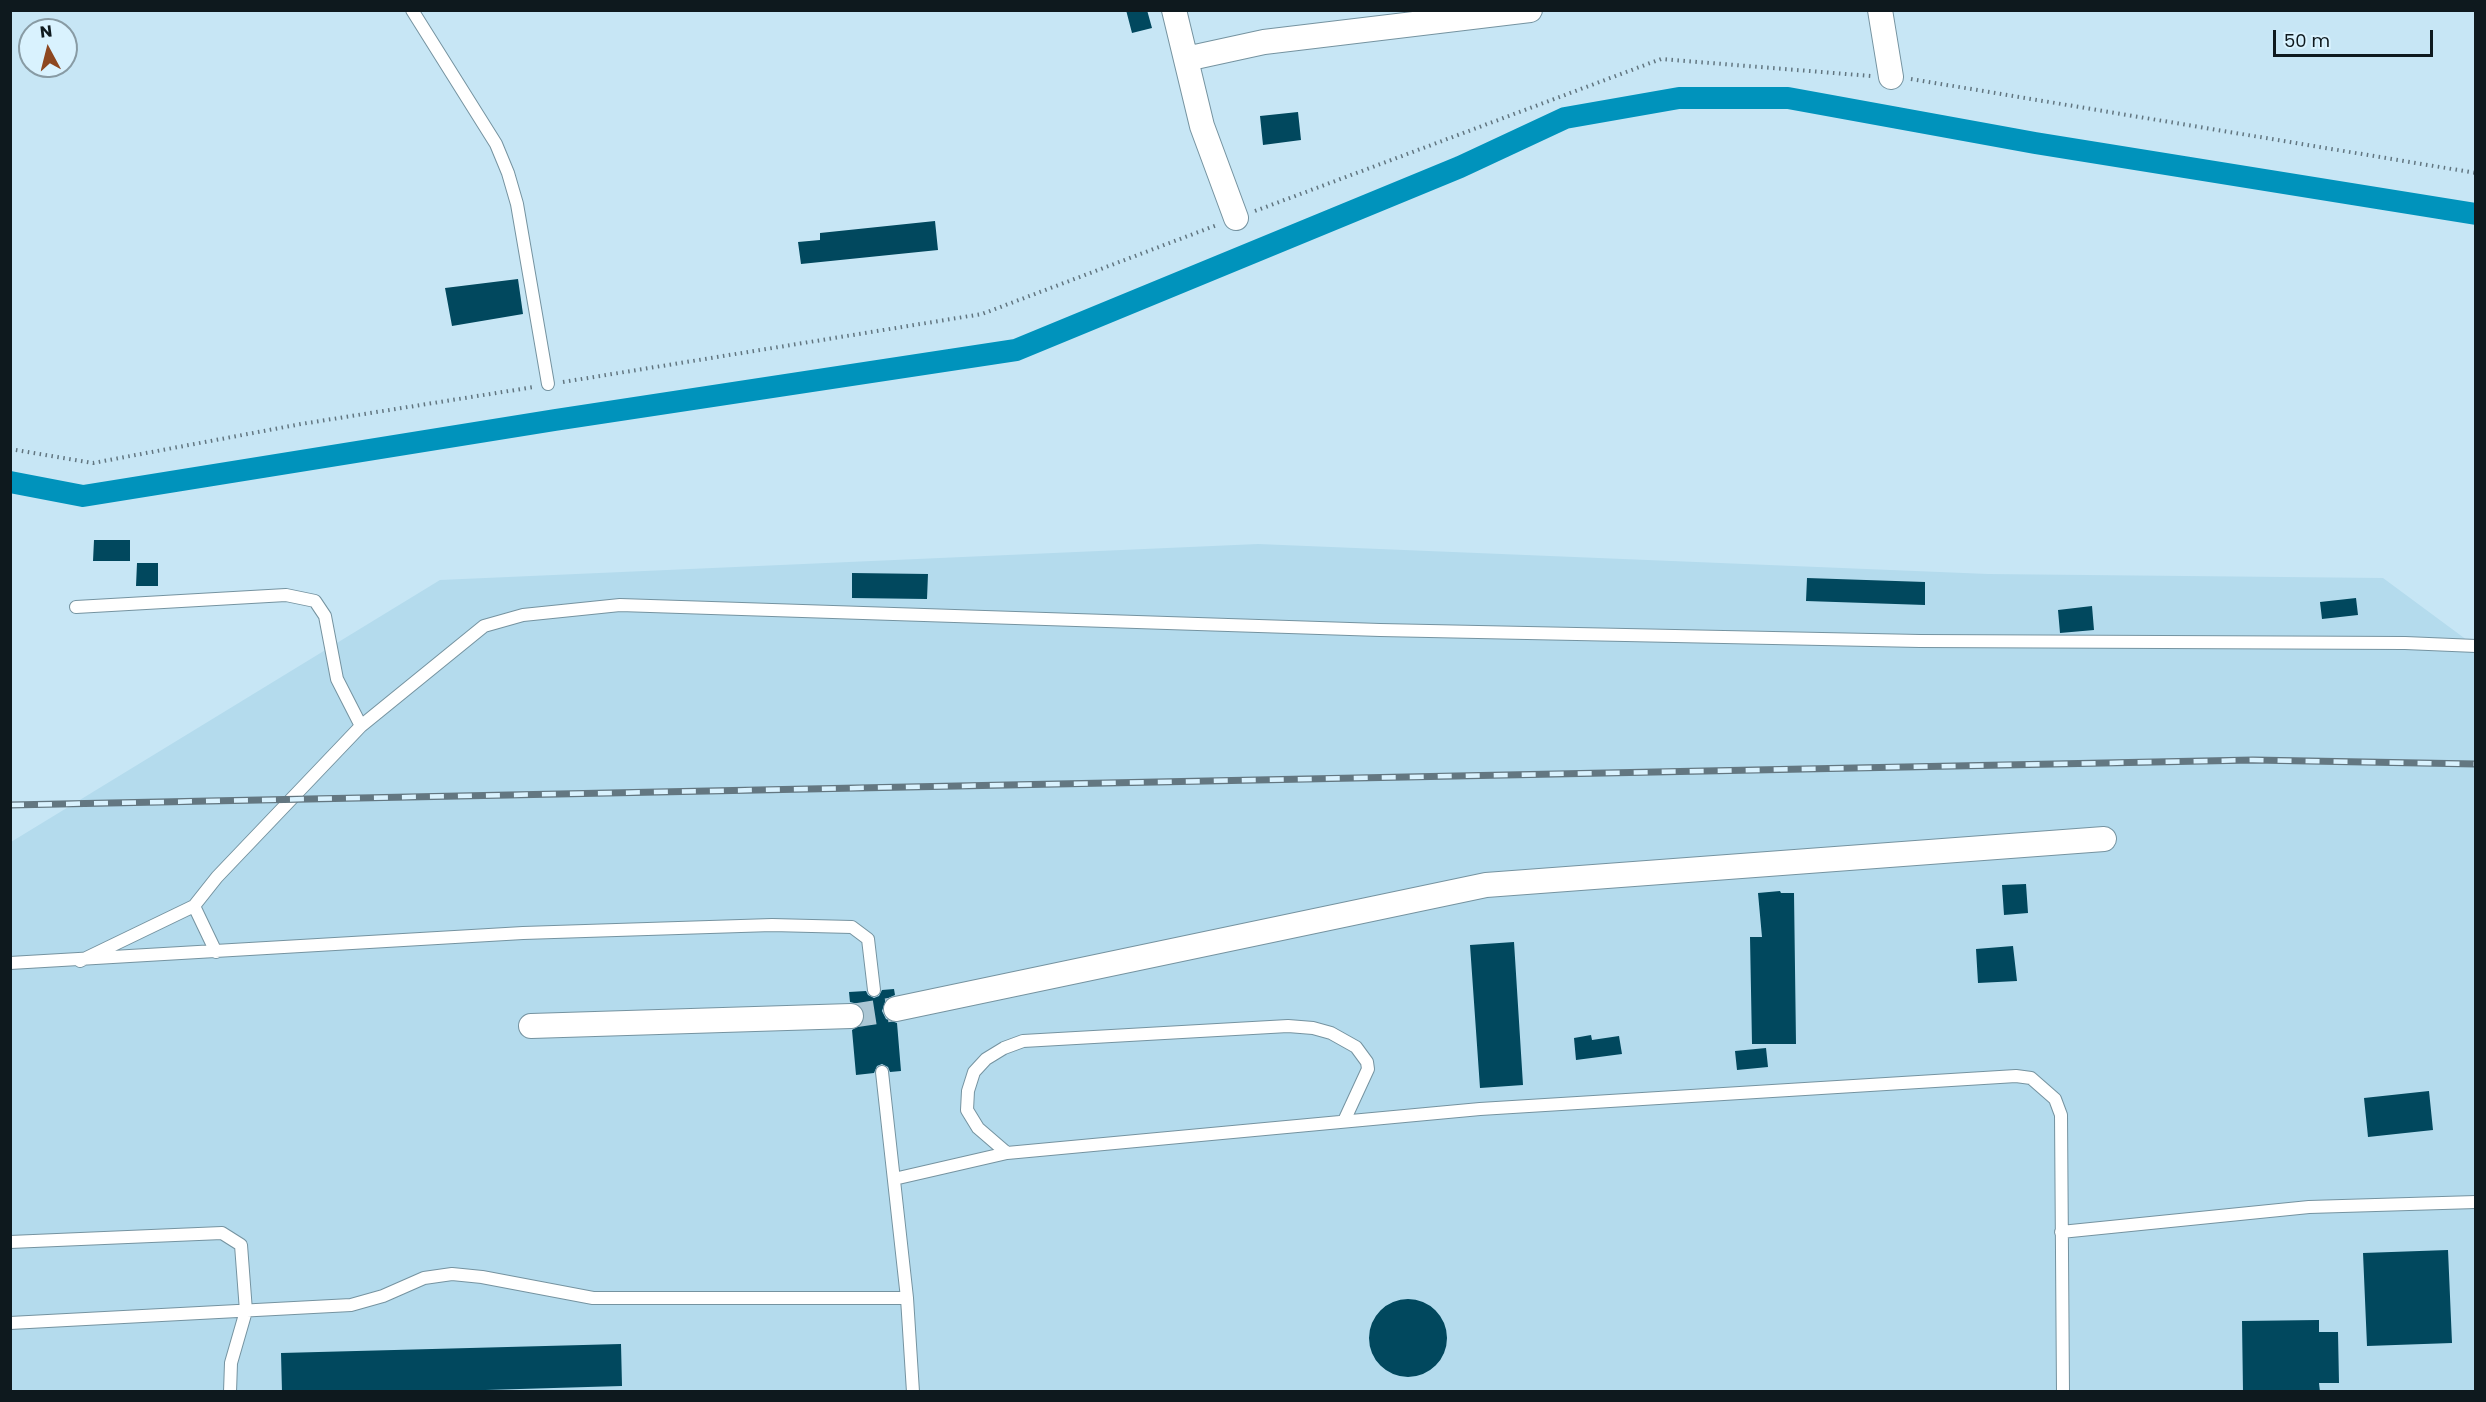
<!DOCTYPE html>
<html>
<head>
<meta charset="utf-8">
<style>
	body { margin:0 }
	#map { position:relative; width:2486px; height:1402px; overflow:hidden; background:#c7e6f5; font-family:Poppins,sans-serif }
	canvas { display:block }
	.frame { position:absolute; inset:0; border:12px solid #0e191e; pointer-events:none }
	.north { position:absolute; left:18px; top:18px; width:60px; height:60px; box-sizing:border-box; background:#d9f2fe; border:2px solid #889ba4; border-radius:50%; rotate:353deg; font-size:16px; font-weight:700; line-height:24px; text-align:center; color:#0e191e }
	.north::after { content:''; display:block; margin:auto; width:21px; height:27px; background:#8d4720; clip-path:polygon(50% 0,100% 100%,50% 72%,0 100%) }
	.scale { position:absolute; left:2273px; top:30px; width:160px; height:27px; box-sizing:border-box; border:3px solid #0e191e; border-top:0; padding-left:8px; font-size:18px; line-height:21px; white-space:nowrap; color:#0e191e; -webkit-text-stroke:4px #d9f2fe; paint-order:stroke }
</style>
</head>
<body>
<div id="map">
<canvas width="2486" height="1402"></canvas>
<div class="frame"></div>
<div class="north">N</div>
<div class="scale">50 m</div>
</div>
<script>
const ctx = document.querySelector('canvas').getContext('2d');
ctx.lineJoin = 'round';
function fillPath(path, color) { ctx.fillStyle = color; ctx.fill(path, 'evenodd'); }
const poly = rows => new Path2D(rows.map(r => 'M' + r).join(''));
function trace(path, color, width, dash) { ctx.strokeStyle = color; ctx.lineWidth = width; ctx.lineCap = dash ? 'butt' : 'round'; ctx.setLineDash(dash || []); ctx.stroke(path); }
const built = poly([
	[1258,544,1988,574,2383,578,2475,646,2475,1391,11,1392,11,842,440,580]
]);
const canal = poly([
	[10,482,83,496,555,420,1016,350,1460,167,1565,118,1679,98,1788,98,2035,143,2476,214]
]);
const building = poly([
	[1126,10,1147,10,1152,28,1132,33],
	[1298,112,1301,140,1263,145,1260,116],
	[935,221,938,250,801,264,798,242,820,240,820,233],
	[518,279,523,314,452,326,445,288],
	[94,540,130,540,130,561,93,561],
	[137,563,158,563,158,586,136,586],
	[852,573,928,574,927,599,852,598],
	[1807,578,1925,582,1925,605,1806,601],
	[2356,598,2358,615,2322,619,2320,602],
	[2092,606,2094,630,2060,633,2058,610],
	[2026,884,2028,913,2004,915,2002,885],
	[1780,891,1781,893,1794,893,1796,1044,1752,1044,1750,937,1762,937,1758,893],
	[1514,942,1523,1085,1480,1088,1470,945],
	[2013,946,2017,981,1978,983,1976,949],
	[894,989,895,995,886,999,882,1011,886,1019,897,1023,901,1071,890,1072,888,1067,882,1064,877,1066,874,1073,856,1075,852,1030,863,1023,865,1015,858,1004,850,1002,849,992,866,991,868,995,874,998,879,996,882,990],
	[1591,1035,1592,1040,1619,1036,1622,1054,1576,1060,1574,1038],
	[1766,1048,1768,1067,1737,1070,1735,1051],
	[2429,1091,2433,1130,2368,1137,2364,1098],
	[2448,1250,2452,1343,2367,1346,2363,1253],
	'1369 1338a39 39 0 1 1 78 0a39 39 0 1 1-78 0Z',
	[2319,1320,2319,1332,2338,1332,2339,1383,2319,1383,2320,1392,2243,1392,2242,1321],
	[621,1344,622,1386,417,1392,282,1392,281,1353]
]);
const streetTunnel = poly([
	[851,1016,896,1009]
]);
const path = poly([
	[1911,79,2476,173],
	[1255,211,1661,59,1871,76],
	[563,382,982,314,1217,225],
	[10,449,93,463,301,424,534,387]
]);
const lane = poly([
	[412,10,496,144,508,173,517,204,548,384],
	[76,607,286,595,315,601,325,616,337,679,361,726],
	[194,906,216,952],
	[80,961,194,906,217,877,361,726,484,626,523,615,620,605,1380,630,1920,641,2405,643,2476,646],
	[10,963,523,933,772,925,852,927,868,939,874,990],
	[882,1072,907,1298,913,1392],
	[1007,1153,978,1128,967,1110,968,1091,974,1072,986,1059,1004,1048,1023,1041,1288,1026,1313,1028,1331,1033,1356,1047,1367,1062,1368,1069,1344,1121],
	[894,1179,1007,1153,1480,1109,2016,1076,2031,1078,2055,1099,2061,1115,2063,1392],
	[2061,1232,2309,1207,2476,1202],
	[10,1242,222,1233,241,1245,246,1311,231,1363,230,1392],
	[10,1323,351,1305,383,1296,424,1278,452,1274,482,1277,593,1298,907,1298]
]);
const street = poly([
	[1174,10,1202,126,1236,218],
	[1880,10,1891,77],
	[1186,59,1264,42,1530,10],
	[896,1009,1486,885,2104,839],
	[531,1026,851,1016]
]);
const rail = poly([
	[10,805,2253,760,2476,764]
]);
fillPath(built, '#b4dbed');
trace(canal, '#0093bc', 22);
fillPath(building, '#01485e');
trace(streetTunnel, '#abc7d5', 24, [24, 12]);
trace(lane, '#7593a0', 14);
trace(street, '#7593a0', 26);
trace(path, '#627680', 4, [1.5, 4.5]);
trace(lane, '#fff', 12);
trace(street, '#fff', 24);
trace(rail, '#637781', 7);
trace(rail, '#d9f2fe', 4.5, [14]);
</script>
</body>
</html>
